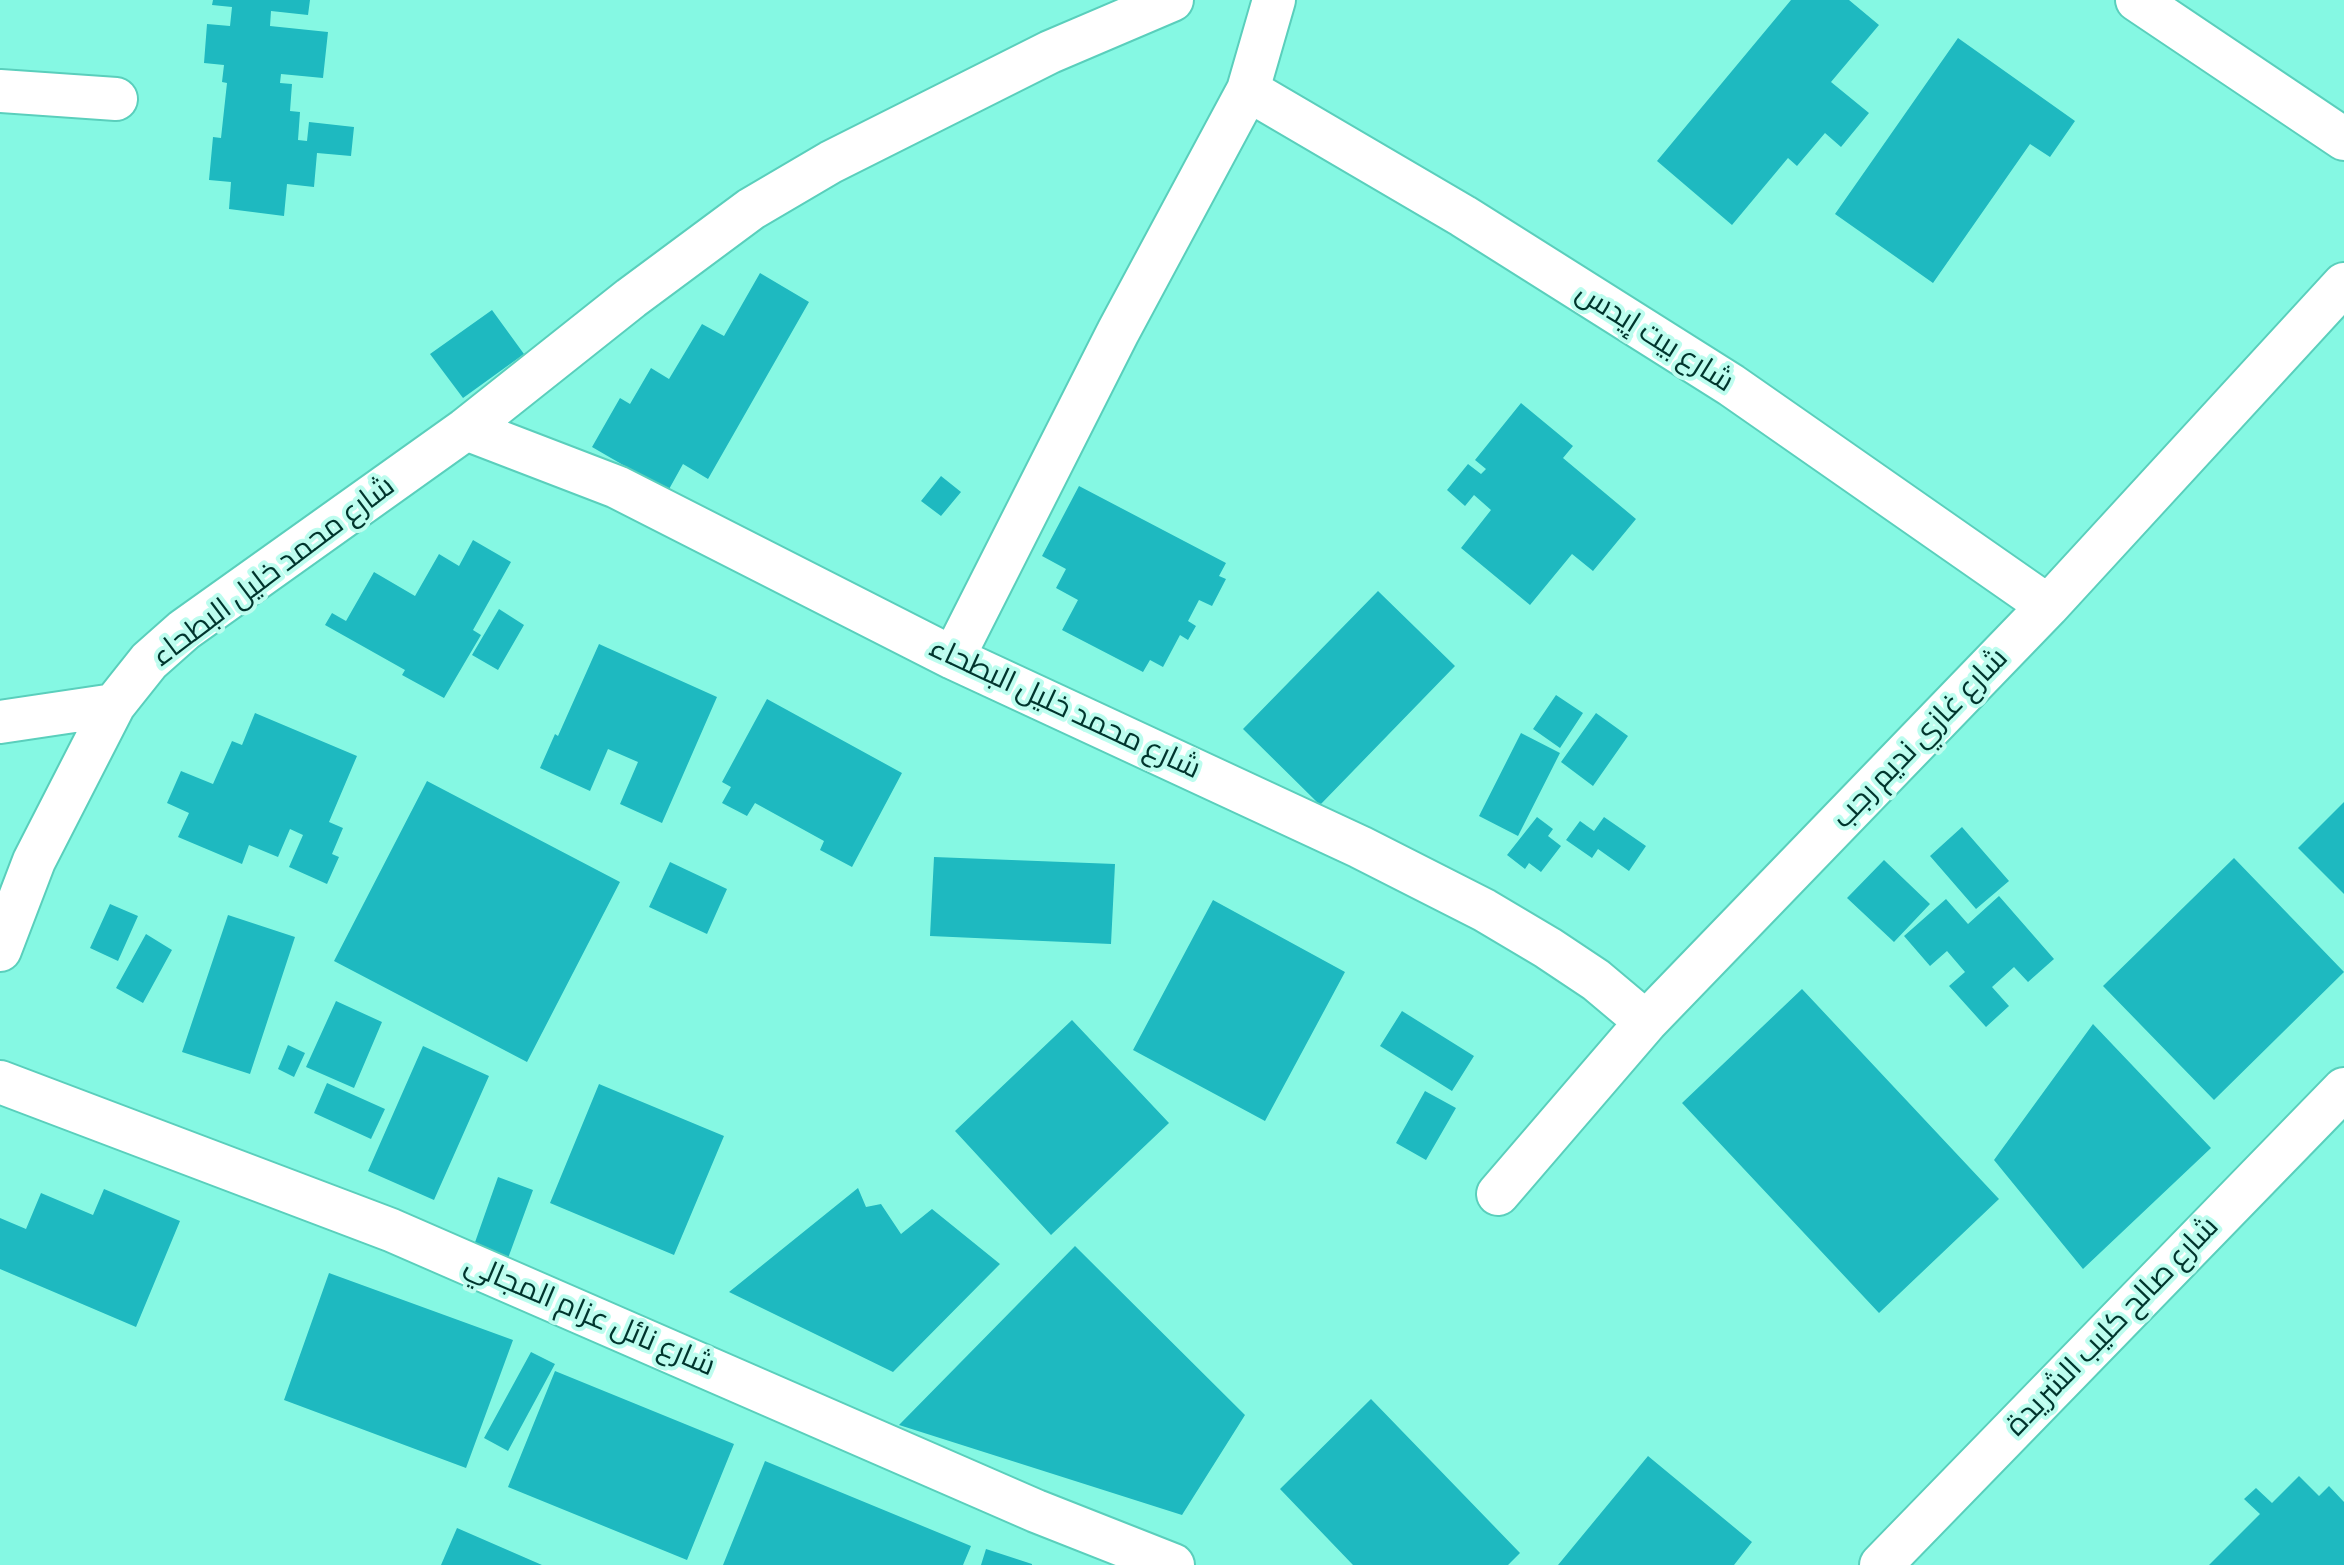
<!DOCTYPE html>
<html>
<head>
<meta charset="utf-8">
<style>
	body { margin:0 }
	canvas { display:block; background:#85f8e3 }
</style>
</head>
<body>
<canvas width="2344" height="1565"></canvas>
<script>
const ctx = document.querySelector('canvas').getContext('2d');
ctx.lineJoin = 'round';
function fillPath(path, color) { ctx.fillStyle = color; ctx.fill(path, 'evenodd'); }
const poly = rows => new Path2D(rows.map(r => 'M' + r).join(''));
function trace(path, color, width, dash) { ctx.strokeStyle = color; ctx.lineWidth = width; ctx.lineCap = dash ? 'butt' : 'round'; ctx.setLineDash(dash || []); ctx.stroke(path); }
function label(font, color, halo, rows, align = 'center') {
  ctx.font = font + ' "Crimson Pro",Cairo,serif'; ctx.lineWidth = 8; ctx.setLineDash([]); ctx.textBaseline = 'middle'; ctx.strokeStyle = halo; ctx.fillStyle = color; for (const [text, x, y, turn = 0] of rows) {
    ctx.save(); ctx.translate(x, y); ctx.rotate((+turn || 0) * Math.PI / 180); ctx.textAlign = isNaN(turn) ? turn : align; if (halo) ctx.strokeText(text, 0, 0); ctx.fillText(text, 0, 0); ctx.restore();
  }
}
const building = poly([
	[213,0,310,0,308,15,271,11,270,26,328,32,323,78,281,74,280,83,292,84,290,111,300,112,298,140,307,141,309,122,354,127,351,156,317,153,314,187,287,184,284,216,229,209,231,182,209,180,213,137,221,138,227,83,222,82,224,65,204,63,207,24,230,26,232,7,212,5],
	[1791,0,1849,0,1879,25,1831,82,1869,113,1841,147,1825,133,1797,166,1788,158,1732,225,1657,161],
	[1958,38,2075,121,2050,157,2030,144,1933,283,1835,214],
	[760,273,809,302,708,479,683,464,668,491,592,447,620,398,630,404,651,368,669,379,702,324,724,336],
	[492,310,524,354,463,398,430,354],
	[1521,403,1573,446,1563,458,1636,519,1593,571,1572,554,1530,605,1461,548,1491,510,1474,495,1465,506,1447,490,1468,464,1481,474,1486,469,1475,460],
	[941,476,961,492,941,516,921,501],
	[1079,486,1226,563,1219,576,1226,579,1212,606,1199,600,1188,621,1196,626,1188,640,1180,635,1163,667,1150,660,1143,672,1062,630,1078,600,1056,588,1066,569,1042,556],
	[473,540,511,562,473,630,481,635,444,698,402,675,405,670,325,625,332,613,346,621,374,572,415,596,439,554,459,566],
	[1378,591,1455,666,1320,805,1243,729],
	[499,609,524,625,498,670,472,655],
	[599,644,717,697,662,823,620,804,638,762,608,749,590,791,540,768,555,734,558,736],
	[1556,695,1583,713,1560,748,1533,729],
	[767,699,902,773,852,867,820,850,824,841,755,803,747,816,722,803,731,787,722,782],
	[255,713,357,756,329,822,343,828,332,854,339,857,327,884,289,867,303,835,290,829,278,857,249,845,242,864,178,837,189,813,167,803,181,771,213,784,232,741,242,745],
	[1596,713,1628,736,1593,786,1561,762],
	[1521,733,1560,753,1518,836,1479,816],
	[427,781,620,882,527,1062,334,961],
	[2344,802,2344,894,2298,848],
	[1537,817,1553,829,1548,836,1561,846,1541,872,1529,863,1525,869,1507,855],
	[1604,817,1646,846,1629,871,1598,849,1592,858,1566,840,1580,821,1594,831],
	[1962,827,2009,881,1976,909,1930,856],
	[934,857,1115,864,1111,944,930,936],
	[2234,858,2344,972,2214,1100,2103,986],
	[1884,860,1930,904,1894,942,1847,898],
	[670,862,727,889,707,934,649,907],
	[1999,896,2054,959,2028,982,2014,967,1992,987,2009,1006,1986,1027,1949,986,1965,972,1947,951,1930,966,1904,936,1946,899,1968,924],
	[1213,900,1345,972,1265,1121,1133,1050],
	[110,904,138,916,118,961,90,948],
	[228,915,295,937,250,1074,182,1052],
	[146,934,172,950,143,1003,116,988],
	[1802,989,1999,1199,1879,1313,1682,1103],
	[336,1001,382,1022,354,1088,306,1067],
	[1402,1011,1474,1056,1452,1091,1380,1046],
	[1072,1020,1169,1123,1051,1235,955,1131],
	[2093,1024,2211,1148,2083,1269,1994,1160],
	[288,1045,305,1053,294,1077,278,1069],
	[423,1046,489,1076,434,1200,368,1171],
	[327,1083,385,1109,371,1139,314,1113],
	[599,1084,724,1136,674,1255,550,1203],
	[1425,1091,1456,1108,1426,1160,1396,1143],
	[498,1177,533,1190,507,1261,473,1248],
	[858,1188,866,1207,881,1204,901,1234,932,1209,1000,1264,893,1372,729,1292],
	[104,1189,180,1221,136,1327,0,1269,0,1218,26,1229,41,1193,93,1215],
	[1075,1246,1245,1415,1182,1515,899,1425],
	[329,1273,513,1340,466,1468,284,1400],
	[531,1352,555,1364,508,1451,484,1438],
	[555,1371,734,1444,687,1560,508,1487],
	[1371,1399,1520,1553,1508,1565,1353,1565,1280,1489],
	[1648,1456,1752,1542,1734,1565,1558,1565],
	[765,1461,971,1546,963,1565,723,1565],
	[2299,1476,2319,1496,2329,1486,2344,1502,2344,1565,2209,1565,2260,1514,2244,1499,2256,1488,2272,1503],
	[457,1528,542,1565,441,1565],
	[986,1549,1032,1564,1032,1565,981,1565]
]);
const minor = poly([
	[2137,0,2344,139],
	[1248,90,1463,216,1731,385,2048,606],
	[0,91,116,99],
	[466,429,617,487,953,658,1360,847,1484,910,1548,948,1596,980,1646,1022],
	[953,658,1118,332,1248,90,1274,0],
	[0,722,114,705],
	[0,950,34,861,114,705,149,661,184,630,466,429,631,298,751,209,831,162,1050,52,1172,0],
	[0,1082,391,1230,1036,1511,1173,1565],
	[1498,1194,1646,1022,2048,606,2344,284],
	[1881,1565,2344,1089]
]);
const streetNames = [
	["شارع بيت إيدس",1655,337,32],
	["شارع محمد خليل البطحاء",273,571,-37],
	["شارع محمد خليل البطحاء",1065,708,25],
	["شارع غازي نديم رجب",1920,738,-46],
	["شارع نائل عزام المجالي",590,1315,23],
	["شارع صالح كليب الشريدة",2112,1326,-46]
];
fillPath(building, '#1eb9c0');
trace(minor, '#5acfbc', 46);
trace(minor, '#fff', 42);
label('30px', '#00352d', '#bdfdef', streetNames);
</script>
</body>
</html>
